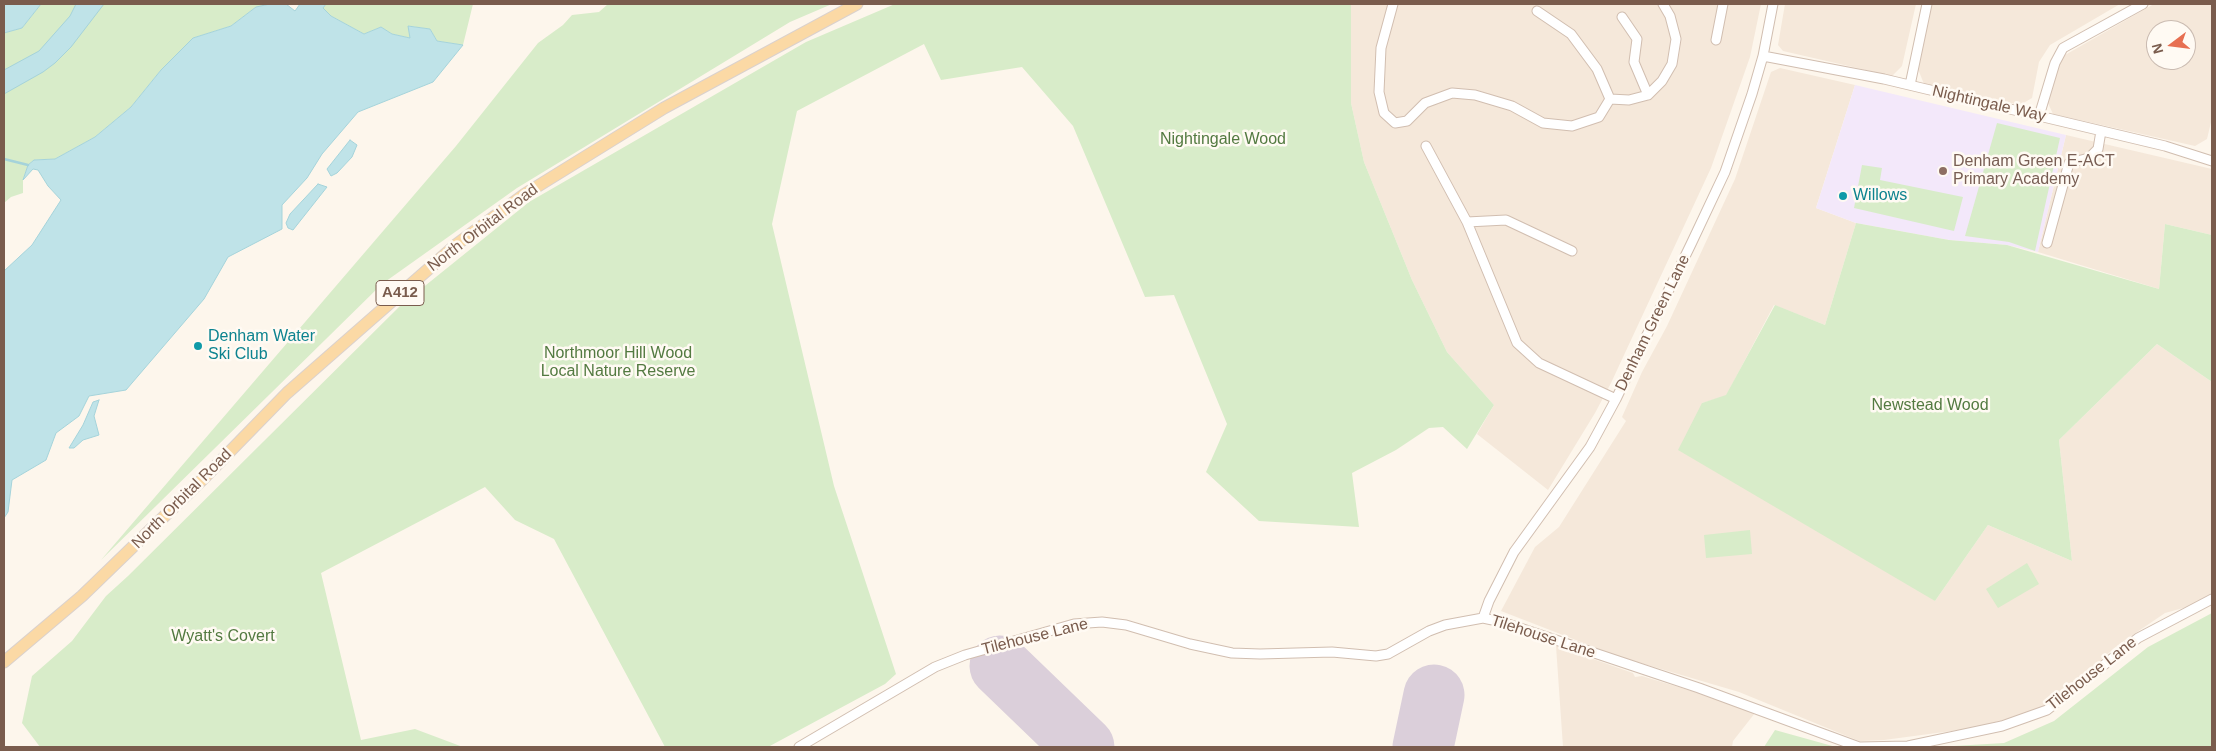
<!DOCTYPE html>
<html>
<head>
<meta charset="utf-8">
<style>
	body { margin:0 }
	#map { position:relative; width:2216px; height:751px; overflow:hidden; background:#fdf6ec; font-family:Arial,sans-serif }
	canvas { display:block }
	.frame { position:absolute; inset:0; border:5px solid #7a5c4d; pointer-events:none }
	.north { position:absolute; left:2146px; top:20px; width:50px; height:50px; box-sizing:border-box; background:#fffaf3; border:1px solid #cabbb1; border-radius:50%; rotate:255deg; font-size:14px; font-weight:700; line-height:20px; text-align:center; color:#7a5c4d }
	.north::after { content:''; display:block; margin:auto; width:18px; height:22px; background:#e76f51; clip-path:polygon(50% 0,100% 100%,50% 72%,0 100%) }
</style>
</head>
<body>
<div id="map">
<canvas width="2216" height="751"></canvas>
<div class="frame"></div>
<div class="north">N</div>
</div>
<script>
const ctx = document.querySelector('canvas').getContext('2d');
ctx.lineJoin = 'round';
function fillPath(path, color) { ctx.fillStyle = color; ctx.fill(path, 'evenodd'); }
const poly = rows => new Path2D(rows.map(r => 'M' + r).join(''));
function trace(path, color, width, dash) { ctx.strokeStyle = color; ctx.lineWidth = width; ctx.lineCap = dash ? 'butt' : 'round'; ctx.setLineDash(dash || []); ctx.stroke(path); }
function label(font, color, halo, rows, align = 'center') {
  ctx.font = font + ' Arial,sans-serif'; ctx.lineWidth = 5; ctx.setLineDash([]); ctx.textBaseline = 'middle'; ctx.strokeStyle = halo; ctx.fillStyle = color; for (const [text, x, y, turn = 0] of rows) {
    ctx.save(); ctx.translate(x, y); ctx.rotate((+turn || 0) * Math.PI / 180); ctx.textAlign = isNaN(turn) ? turn : align; if (halo) ctx.strokeText(text, 0, 0); ctx.fillText(text, 0, 0); ctx.restore();
  }
}
const residential = poly([
	[1351,4,1761,4,1750,57,1711,168,1611,383,1595,413,1548,490,1477,434,1494,405,1447,352,1412,280,1364,162,1351,103],
	[1785,4,1916,4,1902,66,1892,76,1783,51,1778,45],
	[1932,4,2120,4,2050,45,2039,62,2032,98,2020,105,1924,84,1918,69],
	[2154,4,2212,4,2212,118,2207,139,2195,146,2053,114,2047,101,2057,62,2065,55],
	[2156,30,2186,30,2186,60,2156,60],
	[1780,68,1855,85,1816,208,1856,223,1825,325,1774,305,1726,396,1702,403,1935,601,1988,525,2072,561,2059,440,2157,344,2212,382,2212,600,2165,613,2118,645,2046,708,1974,728,1884,740,1859,741,1739,692,1617,656,1501,611,1535,547,1559,527,1626,421,1622,417,1642,372,1667,326,1735,179,1771,72],
	[2066,135,2212,169,2212,235,2165,224,2159,289,2038,252],
	[1556,646,1633,673,1635,677,1642,676,1741,706,1755,713,1733,741,1732,747,1563,747]
]);
const education = poly([
	[1855,85,2066,135,2038,252,2007,245,1949,240,1856,223,1816,208]
]);
const green = poly([
	[41,4,270,4,256,7,231,26,193,38,161,70,131,107,95,137,55,159,34,160,28,165,23,180,23,193,11,197,4,203,4,33,22,28],
	[326,4,473,4,463,45,437,41,430,29,409,26,410,38,392,34,381,27,364,34,331,16,323,8],
	[608,4,832,4,790,22,517,188,382,284,101,560,456,146,538,43,563,25,572,15,599,12],
	[895,4,1351,4,1351,103,1364,162,1412,280,1447,352,1494,405,1467,449,1443,427,1429,428,1396,450,1352,473,1359,527,1259,521,1206,472,1227,424,1174,295,1145,297,1073,126,1022,67,941,80,924,44,797,111,772,224,834,486,896,674,885,684,768,747,665,747,554,539,515,520,485,487,321,573,361,740,415,729,463,747,40,747,22,723,32,676,72,641,106,596,128,576,400,306,529,202,806,42],
	[1997,123,2060,138,2035,251,2009,242,1965,236],
	[1862,165,1882,168,1880,180,1963,197,1954,231,1854,208],
	[1856,223,1949,240,2007,245,2159,289,2165,224,2212,235,2212,382,2157,344,2059,440,2072,561,1988,525,1935,601,1678,450,1702,403,1726,395,1775,305,1825,325],
	[1750,530,1752,554,1706,558,1704,535],
	[2027,563,2039,584,1998,608,1986,589],
	[2212,613,2212,747,1937,747,2004,743,2054,721,2148,647],
	[1775,730,1836,747,1764,747]
]);
const water = poly([
	[4,4,41,4,22,28,4,33,4,4],
	[76,4,104,4,71,47,55,63,43,72,4,94,4,70,39,51,70,16,76,4],
	[270,4,286,4,295,11,300,4,326,4,323,8,331,16,364,34,381,27,392,34,410,38,408,26,430,29,437,41,463,45,433,82,358,112,322,154,307,178,282,205,282,229,228,257,204,299,126,390,89,396,79,416,56,433,46,460,12,480,8,512,4,518,4,271,32,245,61,200,48,186,38,170,33,169,23,180,28,165,34,160,55,159,95,137,131,107,161,70,193,38,231,26,256,7,270,4],
	[350,140,357,145,352,157,337,173,331,176,327,169,350,140],
	[318,184,327,187,293,230,288,228,286,223,290,214,318,184],
	[99,400,94,416,99,435,83,440,74,448,69,448,83,425,93,402,99,400]
]);
const stream = poly([
	[4,159,28,165]
]);
const runway = poly([
	[1000,666,1084,747],
	[1423,747,1434,695]
]);
const minor = poly([
	[1393,4,1381,48,1379,92,1384,113,1395,123,1407,121,1425,103,1452,93,1475,95,1512,106,1543,123,1572,126,1599,117,1610,99],
	[1537,11,1571,34,1597,69,1610,99],
	[1622,17,1637,39,1634,62,1648,95],
	[1716,40,1723,4],
	[1763,56,1884,79,2165,146,2212,161],
	[1910,85,1927,4],
	[1610,99,1629,100,1648,95,1662,81,1672,64,1676,39,1670,16,1663,4],
	[2039,116,2055,63,2063,48,2143,4],
	[1426,146,1467,222,1517,343,1539,363,1616,399],
	[1467,222,1506,220,1572,251],
	[2047,243,2069,163,2089,158,2098,149,2101,131],
	[1483,618,1489,601,1514,552,1590,447,1616,399,1692,242,1725,172,1752,94,1763,56,1773,4],
	[799,747,935,667,965,655,1074,624,1102,622,1126,625,1190,644,1232,653,1260,654,1332,652,1376,656,1388,654,1429,631,1445,625,1483,618,1502,622,1699,688,1859,747,1908,746,2002,726,2047,710,2138,638,2212,599]
]);
const major = poly([
	[4,662,82,596,206,476,287,393,457,244,525,194,664,108,857,4]
]);
const markers = [
	[1943,171,5,"#8d6e63"],
	[1843,196,5,"#0f9aa8"],
	[198,346,5,"#0f9aa8"]
];
const shields = [
	[400,293,48]
];
const shieldNames = [
	["A412",400,293]
];
const streetNames = [
	["Nightingale Way",1989,104,13],
	["North Orbital Road",483,228,-37],
	["Denham Green Lane",1653,323,-64],
	["North Orbital Road",182,499,-45],
	["Tilehouse Lane",1035,637,-14],
	["Tilehouse Lane",1543,637,18],
	["Tilehouse Lane",2092,674,-38]
];
const parkNames = [
	["Nightingale Wood",1223,140],
	["Northmoor Hill Wood",618,354],
	["Local Nature Reserve",618,372],
	["Newstead Wood",1930,406],
	["Wyatt's Covert",223,637]
];
const educationNames = [
	["Denham Green E-ACT",1953,162],
	["Primary Academy",1953,180]
];
const cultureNames = [
	["Willows",1853,196],
	["Denham Water",208,337],
	["Ski Club",208,355]
];
fillPath(residential, '#f5e8da');
fillPath(education, '#f3e8fa');
fillPath(green, '#d8ecc9');
fillPath(water, '#bfe3e8');
trace(water, '#a5d3da', 1);
trace(stream, '#a5d3da', 2.5);
trace(runway, '#dbcfda', 61);
trace(minor, '#d1beb0', 11);
trace(major, '#dad1cd', 13);
trace(minor, '#fff', 9);
trace(major, '#fbd9a5', 11);
for (const [x, y, r, color] of markers) { const dot = new Path2D(); dot.arc(x, y, r, 0, 2 * Math.PI); ctx.fillStyle = color; ctx.fill(dot); trace(dot, '#fffaf3', 2); }
for (const [x, y, w] of shields) { const box = new Path2D(); box.roundRect(x - w / 2, y - 12.5, w, 25, 4); ctx.fillStyle = '#fffaf3'; ctx.fill(box); trace(box, '#7a5c4d', 1); }
label('bold 15px', '#7a5c4d', null, shieldNames);
label('16px', '#7a5c4d', '#fffaf3', streetNames);
label('16px', '#537a41', '#fffaf3', parkNames);
label('16px', '#785e54', '#fffaf3', educationNames, 'left');
label('16px', '#0d838f', '#fffaf3', cultureNames, 'left');
</script>
</body>
</html>
